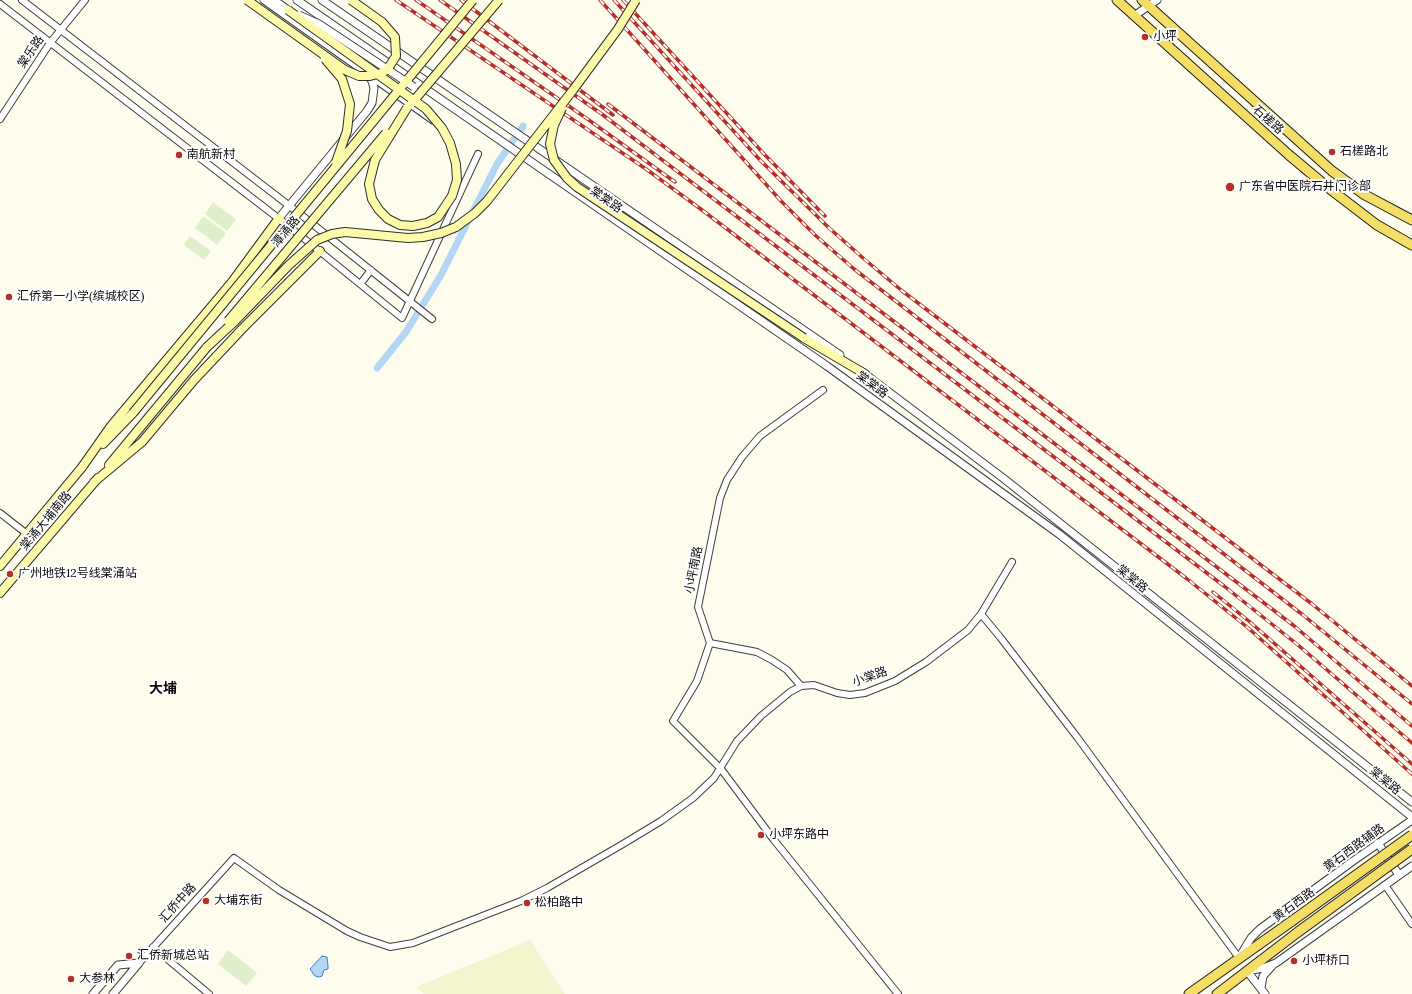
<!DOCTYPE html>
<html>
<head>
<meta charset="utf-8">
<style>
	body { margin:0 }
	canvas { display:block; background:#fefcec }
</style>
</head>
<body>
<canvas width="1412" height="994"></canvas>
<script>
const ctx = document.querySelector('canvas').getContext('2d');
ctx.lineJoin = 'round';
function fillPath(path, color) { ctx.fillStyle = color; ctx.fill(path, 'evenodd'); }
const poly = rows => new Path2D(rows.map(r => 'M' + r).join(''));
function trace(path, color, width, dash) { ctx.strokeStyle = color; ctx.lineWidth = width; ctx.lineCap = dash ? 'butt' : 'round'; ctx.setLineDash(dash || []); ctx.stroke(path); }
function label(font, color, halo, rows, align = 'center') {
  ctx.font = font + ' Lora,"Noto Sans SC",serif'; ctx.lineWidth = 4; ctx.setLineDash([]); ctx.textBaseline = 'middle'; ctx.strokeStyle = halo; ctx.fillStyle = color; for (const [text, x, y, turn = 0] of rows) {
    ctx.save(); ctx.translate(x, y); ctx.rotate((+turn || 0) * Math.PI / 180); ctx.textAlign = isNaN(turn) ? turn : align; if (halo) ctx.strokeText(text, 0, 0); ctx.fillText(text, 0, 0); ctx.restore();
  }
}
const farmland = poly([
	[530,940,565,994,424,994,416,987]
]);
const pitch = poly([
	[213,202,236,219,227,231,205,214],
	[203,216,226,233,217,245,195,228],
	[190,236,211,251,204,260,184,245],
	[228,950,257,973,246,986,218,964]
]);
const water = poly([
	[322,956,327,957,328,966,328,969,324,970,322,976,319,977,315,976,310,969,322,956]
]);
const canal = poly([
	[377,368,406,332,441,275,497,164,523,126]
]);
const minor = poly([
	[22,0,300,214,432,319],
	[0,4,291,228,402,318,478,154],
	[0,119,50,43,85,0],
	[361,283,371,270],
	[823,390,760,436,742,457,727,480,720,498,698,607,710,643,697,681,673,721,721,769,774,840,898,994],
	[0,513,27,534],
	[981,614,1000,637,1077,737,1239,958],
	[710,643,757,652,772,660,787,670,801,686],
	[1385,885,1412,924],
	[153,947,209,994],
	[139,963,234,858,279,890,347,931,360,937,390,947,413,943,521,901,547,888,623,844,661,821,693,798,714,778,737,741,761,716,790,692,801,686,814,685,837,693,850,695,865,693,895,681,926,662,968,630,981,614,1012,562]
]);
const tertiary = poly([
	[264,0,433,120],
	[274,0,288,10],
	[297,0,827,366,1059,534,1412,817],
	[322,0,840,355],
	[1134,16,1157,0],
	[279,218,367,111,372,103,374,88,372,81,368,75],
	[861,371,1003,478,1412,802],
	[1378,843,1399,875],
	[1240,956,1251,938,1260,929,1353,861,1412,820],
	[1261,988,1263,976,1272,966],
	[93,994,118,965,139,963],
	[113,994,139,963],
	[1265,994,1247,971,1263,968,1276,963,1412,866]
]);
const secondary = poly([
	[804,338,865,374],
	[103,444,133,413],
	[109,465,207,347],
	[80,470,111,426,232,282,279,218],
	[94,482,142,442,194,380,243,328,320,251],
	[0,566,83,466],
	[0,593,98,478]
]);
const primary = poly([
	[1117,0,1289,155,1326,186,1377,225,1412,245],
	[1142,0,1332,171,1365,195,1412,220],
	[1189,994,1292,921],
	[1217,994,1298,932]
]);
const rail = poly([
	[396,0,646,169,702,210,1186,578,1247,627,1412,774],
	[416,0,586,118,675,182],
	[440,0,603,115,1224,586,1298,645,1412,743],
	[461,0,613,115],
	[600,0,781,201,815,235,854,269,1303,615,1412,704],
	[614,0,760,160,828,227,863,258,901,290,1312,604,1412,686],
	[623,0,765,155,825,216],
	[608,104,1293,625,1412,726],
	[1213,592,1250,622,1412,764]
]);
const tertiaryBridge = poly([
	[299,15,319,24,414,87]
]);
const secondaryBridge = poly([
	[247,0,345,70,359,76,370,76,381,73,387,70,396,56,395,37,382,22,351,0],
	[288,10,426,109,442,128,450,143,456,164,457,180,452,196,438,217,427,223,413,226,400,225,388,219,379,210,372,199,369,184,375,160,407,108],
	[325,59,342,79,350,104,347,131,336,162],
	[411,104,499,0],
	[562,108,554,125,550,144,554,160,567,178,577,187,804,338],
	[228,321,386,133],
	[207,347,235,321,289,265,317,240,332,234,345,232,408,238,423,237,441,233,456,227,475,213,487,201,573,90,618,29,636,0],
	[133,413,473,0]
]);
const primaryBridge = poly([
	[1292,921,1412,835],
	[1298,932,1412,849]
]);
const markers = [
	[1145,37,4,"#b82e28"],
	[1332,152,4,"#b82e28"],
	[179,155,4,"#b82e28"],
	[1230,187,5,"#b82e28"],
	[9,297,4,"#b82e28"],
	[10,574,4,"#b82e28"],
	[761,835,4,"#b82e28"],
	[206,901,4,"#b82e28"],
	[527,903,4,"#b82e28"],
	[129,956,4,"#b82e28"],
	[1294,961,4,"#b82e28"],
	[71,979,4,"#b82e28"]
];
const poiNames = [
	["小坪",1153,37],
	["石槎路北",1340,152],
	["南航新村",187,155],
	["广东省中医院石井门诊部",1239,187],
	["汇侨第一小学(缤城校区)",17,297],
	["广州地铁12号线棠涌站",18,574],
	["小坪东路中",769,835],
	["大埔东街",214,901],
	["松柏路中",535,903],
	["汇侨新城总站",137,956],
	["小坪桥口",1302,961],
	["大参林",79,979]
];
const streetNames = [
	["棠乐路",31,52,-56],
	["石槎路",1268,120,42],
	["棠棠路",606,200,35],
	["潭涌路",286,232,-50],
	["棠棠路",872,385,36],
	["棠涌大埔南路",46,521,-50],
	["小坪南路",694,570,-79],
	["棠棠路",1132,579,39],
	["小棠路",870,677,-19],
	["棠棠路",1385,781,39],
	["黄石西路辅路",1354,848,-36],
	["汇侨中路",178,903,-48],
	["黄石西路",1294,905,-36]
];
const quarterNames = [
	["大埔",163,689]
];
fillPath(farmland, '#f3f3ce');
fillPath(pitch, '#dfefc9');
fillPath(water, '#b3d6f4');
trace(water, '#3c85c9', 1);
trace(canal, '#b3d6f4', 7);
trace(minor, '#3f3f3f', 8);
trace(tertiary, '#3f3f3f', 9);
trace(secondary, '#2e2e2e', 10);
trace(primary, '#1d1d1d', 11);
trace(minor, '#fff', 6);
trace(tertiary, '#fff', 7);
trace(secondary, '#fdfba9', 8);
trace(primary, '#f5de66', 9);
trace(rail, '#b82e28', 3.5);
trace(rail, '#fff', 2, [6]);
trace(tertiaryBridge, '#3f3f3f', 9, []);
trace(secondaryBridge, '#2e2e2e', 10, []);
trace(primaryBridge, '#1d1d1d', 11, []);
trace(tertiaryBridge, '#fff', 7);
trace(secondaryBridge, '#fdfba9', 8);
trace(primaryBridge, '#f5de66', 9);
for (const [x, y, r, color] of markers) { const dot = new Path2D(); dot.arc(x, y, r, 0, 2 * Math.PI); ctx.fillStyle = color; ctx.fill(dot); trace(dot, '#fff', 1.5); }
label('12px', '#0c0c0c', '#fff', poiNames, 'left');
label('12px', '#0c0c0c', '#fff', streetNames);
label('bold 14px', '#0c0c0c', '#fff', quarterNames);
</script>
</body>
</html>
